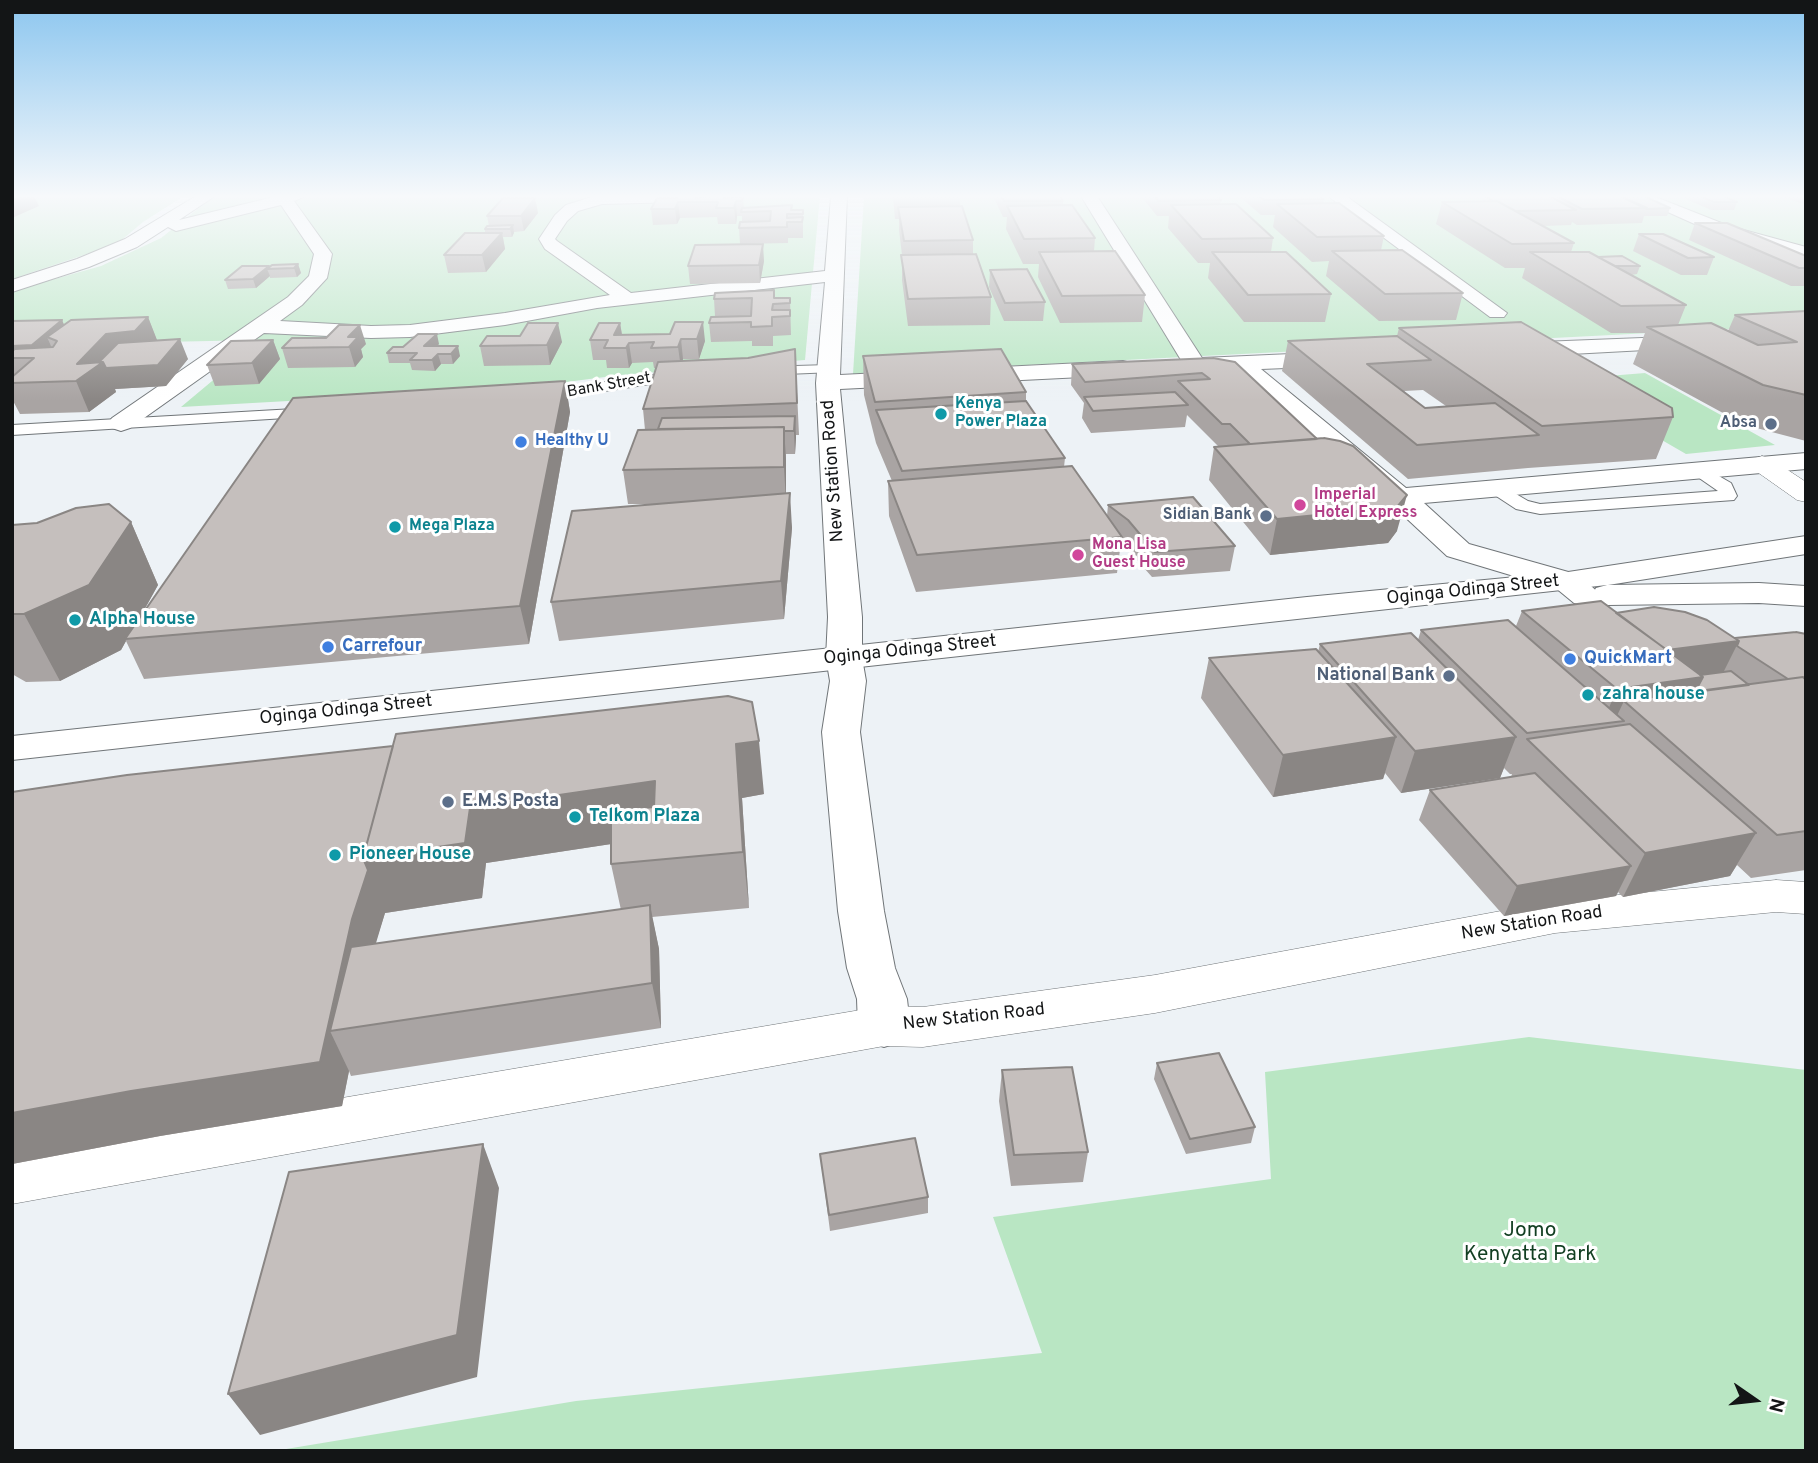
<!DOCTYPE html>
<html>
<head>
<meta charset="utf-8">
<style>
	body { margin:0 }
	#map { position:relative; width:1818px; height:1463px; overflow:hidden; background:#edf2f6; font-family:Overpass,sans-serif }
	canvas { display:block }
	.frame { position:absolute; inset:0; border:14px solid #131516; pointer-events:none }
	.north { position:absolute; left:1720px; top:1365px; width:70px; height:70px; -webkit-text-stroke:5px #fff; paint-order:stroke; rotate:104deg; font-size:19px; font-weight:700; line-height:28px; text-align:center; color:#131516 }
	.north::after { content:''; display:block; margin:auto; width:24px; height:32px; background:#131516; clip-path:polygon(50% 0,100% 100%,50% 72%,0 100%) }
</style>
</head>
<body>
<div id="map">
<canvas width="1818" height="1463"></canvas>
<div class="frame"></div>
<div class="north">N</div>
</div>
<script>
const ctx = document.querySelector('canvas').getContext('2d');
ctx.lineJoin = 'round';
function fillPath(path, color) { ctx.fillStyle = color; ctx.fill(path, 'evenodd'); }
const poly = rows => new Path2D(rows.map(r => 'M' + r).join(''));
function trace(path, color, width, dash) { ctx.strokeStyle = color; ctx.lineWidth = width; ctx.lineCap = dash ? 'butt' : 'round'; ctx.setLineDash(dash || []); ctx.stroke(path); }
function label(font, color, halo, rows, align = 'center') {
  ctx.font = font + ' Overpass,sans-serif'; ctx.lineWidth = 6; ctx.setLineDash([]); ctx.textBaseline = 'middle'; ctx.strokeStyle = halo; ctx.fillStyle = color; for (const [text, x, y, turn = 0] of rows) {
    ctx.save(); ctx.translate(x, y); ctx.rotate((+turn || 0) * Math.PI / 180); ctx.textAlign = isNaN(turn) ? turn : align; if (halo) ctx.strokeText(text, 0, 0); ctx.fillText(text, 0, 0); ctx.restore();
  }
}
const green = poly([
	[12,196,184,196,143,222,117,244,12,279],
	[214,196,820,196,805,360,620,375,521,388,181,407,261,340,12,345,12,291,101,266,161,238],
	[864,196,1806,196,1806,325,853,374],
	[1645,373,1775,445,1686,454,1558,380],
	[1529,1037,1806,1070,1806,1451,274,1451,576,1401,1042,1353,993,1217,1271,1179,1265,1072]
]);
const service = poly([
	[829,365,834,366,836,369,834,372,762,375,755,371,762,367,829,365],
	[684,371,691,375,689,378,533,402,525,397,533,392,684,371],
	[312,408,318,410,320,413,318,416,12,435,12,425,312,408],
	[1698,464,1731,483,1737,496,1734,500,1540,514,1516,509,1484,488,1493,483,1499,484,1528,501,1540,504,1718,491,1692,473,1689,469,1692,465,1698,464]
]);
const pedestrian = poly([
	[1762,456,1771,459,1806,482,1806,502,1797,500,1753,469,1749,464,1753,459,1762,456],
	[1776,880,1806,882,1806,914,1776,912,1555,933,1155,1013,923,1047,884,1046,12,1204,12,1154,884,1006,923,1007,1155,975,1555,901,1776,880]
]);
const minor = poly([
	[196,196,215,196,179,220,278,196,305,196,294,201,332,254,327,278,302,305,280,321,371,326,410,325,505,313,610,295,545,249,539,239,555,215,566,205,595,196,727,196,719,201,602,204,578,211,567,221,555,239,557,241,631,293,825,271,831,196,847,196,840,375,1123,361,1131,363,1134,368,1131,373,1123,375,840,389,862,617,862,658,866,681,860,732,884,911,895,968,907,999,910,1026,902,1041,884,1047,866,1041,858,1026,857,999,847,968,838,911,822,732,830,681,826,658,828,617,816,383,825,282,597,308,505,325,410,337,371,338,264,333,130,428,121,431,112,428,108,423,112,418,288,297,309,276,314,254,281,205,176,231,168,227,137,247,89,267,12,292,12,280,77,259,125,239,196,196],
	[1081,196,1097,196,1202,358,1336,352,1344,354,1347,359,1344,364,1336,366,1261,369,1406,488,1806,453,1806,469,1424,503,1469,544,1579,575,1602,596,1598,603,1586,606,1574,603,1557,589,1447,556,1390,503,1235,370,1175,371,1172,366,1181,360,1081,196],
	[1328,196,1346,196,1507,313,1504,317,1490,317,1328,196],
	[1632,196,1653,196,1729,226,1806,247,1806,257,1717,234,1632,196],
	[1693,336,1701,337,1704,342,1701,347,1515,357,1507,355,1504,350,1507,345,1515,343,1693,336]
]);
const secondary = poly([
	[1806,536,1806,554,1608,585,1759,583,1806,586,1806,606,1759,603,1608,605,1596,602,1592,595,1596,588,1607,585,12,760,12,736,1307,597,1568,572,1806,536]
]);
const wall = poly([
	[697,196,697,197,710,196,725,196,725,198,743,197,744,208,803,210,803,238,788,238,788,243,740,244,739,228,742,222,742,216,737,216,736,224,718,224,717,217,680,218,677,224,653,225,651,209,677,198],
	[893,196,960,196,960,206,973,240,973,254,991,297,990,325,908,326,902,280,902,255,899,230,899,219,895,219],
	[993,196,1060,196,1063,201,1063,205,1095,238,1094,251,1145,295,1142,322,1060,323,1038,277,1039,264,1023,264,1006,229,1007,217,1003,217],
	[1141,196,1217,196,1221,200,1220,205,1273,238,1271,252,1331,294,1325,322,1244,322,1208,278,1210,263,1198,263,1168,228,1169,216,1157,216],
	[1239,196,1319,196,1324,199,1323,204,1384,236,1381,250,1463,293,1456,320,1379,321,1326,276,1329,261,1312,262,1273,227,1275,215,1261,215],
	[1484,196,1554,199,1555,196,1621,196,1670,208,1667,216,1644,216,1642,223,1577,225,1572,222,1571,225,1542,226,1574,243,1571,252,1640,266,1637,274,1631,275,1686,305,1678,325,1728,331,1735,315,1806,311,1806,441,1745,425,1633,364,1645,333,1611,333,1522,278,1525,268,1505,268,1436,224,1442,202,1482,201],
	[1679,196,1723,196,1737,202,1734,210,1711,210],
	[1781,196,1806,196,1806,205],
	[535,198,538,213,524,231,514,232,512,237,503,237,505,249,486,272,448,273,444,255,485,233,485,229,489,226,487,216],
	[1695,223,1806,256,1806,286,1791,286,1689,240],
	[1639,234,1714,257,1707,275,1681,275,1633,251],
	[764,261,760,283,690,284,688,266],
	[298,264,301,273,297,277,270,278,270,276,256,288,228,289,225,280,269,266,269,267],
	[990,270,1045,302,1043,321,1004,321,989,287],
	[790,298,791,335,773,336,773,346,752,346,752,341,711,342,709,323,715,316,714,299],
	[148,317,157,341,188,359,166,386,115,389,116,392,89,412,20,414,12,399,12,321,62,320,64,325],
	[620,323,622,334,670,334,705,341,699,359,683,359,683,360,748,358,795,349,799,435,796,435,795,454,786,454,786,493,792,528,784,619,559,641,551,602,658,504,628,504,623,470,645,430,643,409,656,368,654,368,653,362,632,363,629,368,607,368,606,360,593,360,590,340],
	[1399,328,1673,417,1656,459,1528,468,1408,479,1282,371,1288,341,1397,336],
	[1423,390,1446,406,1425,408,1404,391],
	[326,338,366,344,361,349,363,357,355,367,288,368,282,348],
	[273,340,280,359,259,384,215,386,207,365],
	[562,342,550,365,484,366,480,346],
	[439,344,437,346,460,356,453,364,441,364,435,371,412,370,410,363,389,363,387,353,403,347],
	[863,356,1026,392,1026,401,1065,458,1064,467,1107,516,1108,505,1235,546,1230,571,1152,577,1121,542,1117,573,916,592,889,516,888,481,892,481,876,443,864,395],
	[1213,358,1397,531,1388,543,1270,555,1209,480,1214,447,1218,446,1187,415,1185,427,1091,433,1082,418,1084,403,1071,385,1072,364],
	[565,381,570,412,529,644,144,679,126,641,121,650,60,681,26,682,12,674,12,525,131,522,158,585,138,621],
	[1522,611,1616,613,1735,638,1806,634,1806,870,1751,878,1737,865,1730,876,1623,897,1618,892,1616,896,1504,916,1419,820,1430,790,1511,777,1512,774,1510,774,1504,768,1500,778,1401,793,1385,773,1383,779,1273,797,1201,698,1209,658,1318,652,1320,644,1418,640,1421,630,1516,626],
	[12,792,764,794,742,798,749,908,652,917,659,949,661,1028,351,1076,349,1071,342,1106,160,1136,12,1164],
	[611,844,611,864,621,910,375,944,385,913,482,898,486,863],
	[1157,1063,1255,1127,1251,1143,1186,1154,1154,1079],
	[1002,1070,1088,1152,1083,1182,1011,1186,999,1101],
	[820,1154,928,1197,928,1213,830,1231]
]);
const shadedWall = poly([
	[20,196,34,196,39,206,12,218,12,199],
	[535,198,538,213,524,231,521,216],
	[736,201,737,216,736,224,734,208],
	[678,202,680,218,677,224,675,209],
	[513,225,514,233,512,237,510,229],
	[502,233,505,249,486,272,482,255],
	[763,244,764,261,760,283,759,265],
	[298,264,301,273,297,277,294,268],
	[269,266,270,269,267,269,270,276,256,288,253,279],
	[148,317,159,345,180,339,188,359,166,386,115,389,116,392,89,412,76,381,77,364,106,334],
	[62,320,74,348,47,337,58,362,34,358,12,358,12,346],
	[703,322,705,341,699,359,697,339],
	[558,323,562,342,550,365,547,345],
	[620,323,623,342,614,335],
	[360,325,366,344,361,349,363,357,355,367,349,347,348,337],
	[437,334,439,344,427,356,424,346],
	[681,339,683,359,681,368,678,347],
	[273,340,280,359,259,384,252,363],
	[629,343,632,363,629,368,626,348],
	[458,346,460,356,453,364,451,354],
	[438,354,441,364,435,371,432,360],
	[565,381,570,412,529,644,520,606],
	[795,416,796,438,795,454,794,431],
	[784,427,786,460,786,502,784,467],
	[790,493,792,528,784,619,781,581],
	[1407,495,1397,531,1388,543,1270,555,1277,519],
	[131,522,158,585,128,639,125,639,126,641,121,650,60,681,24,614],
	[1739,641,1719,681,1677,729,1624,701,1614,722,1602,724,1617,689,1657,652],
	[1396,737,1383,779,1273,797,1283,755],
	[1516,737,1500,778,1401,793,1415,751],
	[759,741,764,794,742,798,749,908,743,852,736,744],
	[655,781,664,836,486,863,482,898,385,913,370,963,330,1031,349,1071,342,1106,160,1136,12,1164,12,1113,363,858,470,808],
	[1756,833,1730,876,1623,897,1645,853],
	[1631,866,1616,896,1504,916,1517,886],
	[650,905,659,949,661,1028,652,983],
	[483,1144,499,1188,477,1377,260,1435,228,1394]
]);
const building = poly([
	[678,196,696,196,696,198,710,196,724,196,724,198,743,197,742,201,736,201,734,208,716,208,718,202,678,202,675,209,651,209,657,198,677,198,678,196],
	[1001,196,1060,196,1063,201,1004,201,1001,196],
	[1155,196,1217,196,1221,200,1158,201,1155,196],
	[1259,196,1319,196,1324,199,1264,200,1259,196],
	[1484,196,1549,196,1576,210,1515,211,1497,201,1494,201,1484,196],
	[1557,196,1621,196,1647,208,1582,209,1557,196],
	[1644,196,1670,208,1647,209,1622,197,1644,196],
	[1700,196,1723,196,1737,202,1714,202,1700,196],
	[503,198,535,198,521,216,487,216,503,198],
	[1497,201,1574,243,1512,244,1442,202,1497,201],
	[1339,203,1384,236,1317,237,1277,204,1339,203],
	[1236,204,1273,238,1202,239,1171,205,1236,204],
	[792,205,791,210,803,210,803,214,787,214,787,218,803,217,802,222,787,222,787,227,739,228,740,222,770,221,771,211,741,212,742,208,792,205],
	[1072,205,1095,238,1024,239,1007,206,1072,205],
	[962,206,973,240,904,241,898,207,962,206],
	[1695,223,1727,223,1806,256,1806,268,1799,268,1695,223],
	[513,225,510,229,485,229,487,226,513,225],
	[465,233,502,233,482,255,444,255,465,233],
	[1639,234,1663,234,1714,257,1688,258,1639,234],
	[763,244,759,265,688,266,695,245,763,244],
	[1402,250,1463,293,1385,294,1332,251,1402,250],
	[1115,251,1145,295,1062,296,1039,252,1115,251],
	[1212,252,1286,252,1331,294,1248,295,1212,252],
	[1530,252,1589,252,1686,305,1621,306,1530,252],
	[976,254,991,297,908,299,901,255,976,254],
	[1622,256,1640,266,1615,266,1598,257,1622,256],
	[298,264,294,268,267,269,272,265,298,264],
	[242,266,269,266,253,279,225,280,242,266],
	[1027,269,1045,302,1005,303,990,270,1027,269],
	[774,290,774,298,790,298,790,303,773,304,772,310,790,310,790,316,772,317,772,326,751,327,751,322,709,323,711,317,751,316,752,298,714,299,715,293,774,290],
	[1806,311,1806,395,1763,385,1647,327,1711,323,1758,345,1797,342,1735,315,1806,311],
	[148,317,135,331,106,334,77,364,103,362,76,381,12,383,12,377,34,358,12,358,12,351,15,349,53,347,57,341,47,337,71,320,148,317],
	[62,320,32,345,12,346,12,321,62,320],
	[675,322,703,322,697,339,681,339,678,347,651,348,654,342,629,343,626,348,604,348,608,340,590,340,599,323,620,323,614,335,670,334,675,322],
	[1521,322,1672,408,1673,417,1542,426,1399,328,1521,322],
	[528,323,558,323,547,345,480,346,487,336,520,336,528,323],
	[339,325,360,325,348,337,358,337,349,347,282,348,292,338,326,338,339,325],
	[418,334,437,334,424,346,458,346,451,354,438,354,432,360,410,360,417,353,387,353,393,347,403,347,418,334],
	[1397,336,1431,360,1367,364,1425,408,1495,403,1539,435,1417,445,1288,341,1397,336],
	[180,339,158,365,106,368,103,362,99,362,118,343,180,339],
	[273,340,252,363,207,365,231,341,273,340],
	[795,349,797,403,643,409,658,362,748,358,795,349],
	[1001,349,1026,392,875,402,863,356,1001,349],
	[1213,358,1235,362,1317,439,1250,444,1230,424,1222,424,1178,381,1210,379,1202,373,1085,382,1072,364,1213,358],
	[565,381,520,606,125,639,293,398,565,381],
	[1175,392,1188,405,1093,411,1084,397,1175,392],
	[1026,401,1065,458,902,471,876,410,1026,401],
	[795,416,794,431,784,431,784,427,658,429,662,418,795,416],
	[784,427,784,467,623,470,638,430,784,427],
	[1324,438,1340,441,1353,446,1407,495,1397,507,1277,519,1214,447,1324,438],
	[1072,466,1122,537,917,555,888,481,1072,466],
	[790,493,781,581,551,602,572,511,790,493],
	[1193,497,1235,546,1155,552,1128,520,1108,505,1193,497],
	[109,504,131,522,89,585,24,614,12,614,12,525,37,523,76,508,109,504],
	[1601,601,1703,677,1617,689,1522,611,1601,601],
	[1654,607,1685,612,1707,620,1739,641,1667,650,1616,613,1654,607],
	[1508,620,1624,721,1527,733,1421,630,1508,620],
	[1796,632,1806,634,1806,680,1803,677,1788,679,1737,646,1739,641,1735,638,1796,632],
	[1411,633,1516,737,1415,751,1320,644,1411,633],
	[1316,649,1396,737,1283,755,1209,658,1316,649],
	[1731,671,1749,685,1695,692,1703,677,1700,675,1731,671],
	[1803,677,1806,680,1806,831,1777,835,1624,701,1803,677],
	[728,696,752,702,759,741,736,744,743,852,611,864,611,811,654,807,655,781,470,808,465,843,363,858,396,734,728,696],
	[1630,724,1756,833,1645,853,1527,739,1630,724],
	[393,746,363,858,368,870,352,919,320,1062,131,1091,12,1113,12,792,127,775,393,746],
	[1535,773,1631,866,1517,886,1430,790,1535,773],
	[650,905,652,983,330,1031,351,947,650,905],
	[1219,1053,1255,1127,1190,1139,1157,1063,1219,1053],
	[1072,1067,1088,1152,1014,1155,1002,1070,1072,1067],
	[915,1138,928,1197,829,1215,820,1154,915,1138],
	[483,1144,457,1335,228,1394,289,1172,483,1144]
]);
const markers = [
	[941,414,7,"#0f9aa8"],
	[1771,424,7,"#5c6f8a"],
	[521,442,7,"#3f7fe0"],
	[1300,505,7,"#d1479c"],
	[1266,516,7,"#5c6f8a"],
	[395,527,7,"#0f9aa8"],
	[1078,555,7,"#d1479c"],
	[75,620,7,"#0f9aa8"],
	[328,647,7,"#3f7fe0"],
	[1570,659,7,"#3f7fe0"],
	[1449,676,7,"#5c6f8a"],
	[1588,695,7,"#0f9aa8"],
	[448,802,7,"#5c6f8a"],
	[575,817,7,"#0f9aa8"],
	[335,855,7,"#0f9aa8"]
];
const farStreetnames = [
	["Bank Street",609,386,-10]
];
const farCulturenames = [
	["Kenya",955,405],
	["Power Plaza",955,423],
	["Mega Plaza",409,527]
];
const farServicenames = [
	["Absa",1757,424],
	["Sidian Bank",1252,516]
];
const farShopnames = [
	["Healthy U",535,442]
];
const farHotelnames = [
	["Imperial",1314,496],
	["Hotel Express",1314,514],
	["Mona Lisa",1092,546],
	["Guest House",1092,564]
];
const streetNames = [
	["New Station Road",834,471,-94],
	["Oginga Odinga Street",1473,591,-6],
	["Oginga Odinga Street",910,651,-6],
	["Oginga Odinga Street",346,711,-6],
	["New Station Road",1532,924,-9],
	["New Station Road",974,1018,-6]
];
const cultureNames = [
	["Alpha House",89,620],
	["zahra house",1602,695],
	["Telkom Plaza",589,817],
	["Pioneer House",349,855]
];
const shopNames = [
	["Carrefour",342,647],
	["QuickMart",1584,659]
];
const serviceNames = [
	["National Bank",1435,676],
	["E.M.S Posta",462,802,"left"]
];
const nearParknames = [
	["Jomo",1530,1232],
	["Kenyatta Park",1530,1256]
];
fillPath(green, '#b9e6c3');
trace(service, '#707578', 2);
trace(pedestrian, '#707578', 1);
trace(minor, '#707578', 2);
trace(secondary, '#707578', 2);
fillPath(service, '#fff');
fillPath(pedestrian, '#fff');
fillPath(minor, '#fff');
fillPath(secondary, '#fff');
fillPath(wall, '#a9a4a3');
fillPath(shadedWall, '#8a8684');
fillPath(building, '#c5bfbd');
trace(building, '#8a8684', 2);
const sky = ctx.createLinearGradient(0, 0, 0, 401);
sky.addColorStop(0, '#8cc6ef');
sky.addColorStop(0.49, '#f7f9fb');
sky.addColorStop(1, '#f7f9fb00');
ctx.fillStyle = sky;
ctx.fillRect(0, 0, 1818, 401);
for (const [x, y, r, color] of markers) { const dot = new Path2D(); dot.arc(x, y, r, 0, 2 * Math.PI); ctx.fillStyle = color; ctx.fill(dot); trace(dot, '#fff', 2.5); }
label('16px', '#131516', '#fff', farStreetnames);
label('bold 16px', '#0d838f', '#fff', farCulturenames, 'left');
label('bold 16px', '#4e5e75', '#fff', farServicenames, 'right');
label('bold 16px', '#366cbe', '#fff', farShopnames, 'left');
label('bold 16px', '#b23c85', '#fff', farHotelnames, 'left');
label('18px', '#131516', '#fff', streetNames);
label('bold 18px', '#0d838f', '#fff', cultureNames, 'left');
label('bold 18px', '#366cbe', '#fff', shopNames, 'left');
label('bold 18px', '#4e5e75', '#fff', serviceNames, 'right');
label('21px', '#123f22', '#fff', nearParknames);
</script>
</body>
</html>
